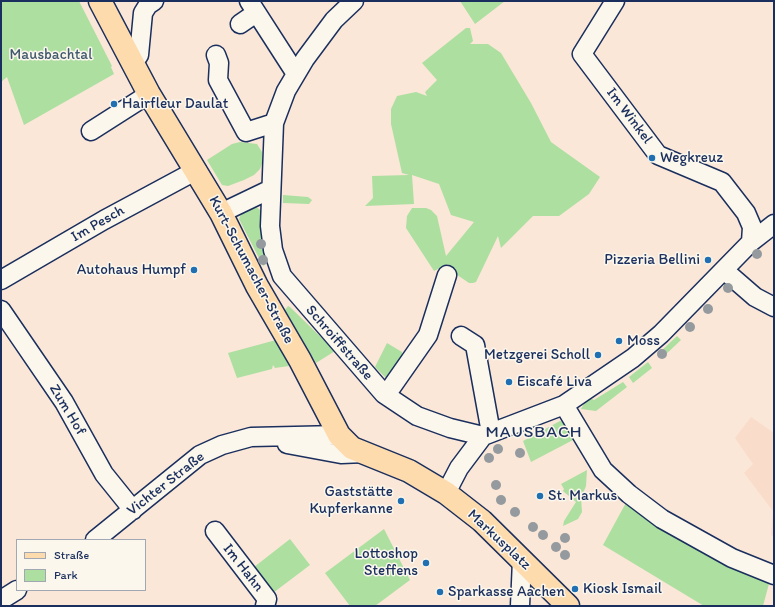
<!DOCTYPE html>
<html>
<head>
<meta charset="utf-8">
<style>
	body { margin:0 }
	#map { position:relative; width:775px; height:607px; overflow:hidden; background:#fae7d8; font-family:Itim,sans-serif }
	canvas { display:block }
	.frame { position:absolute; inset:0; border:2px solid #1b2f5e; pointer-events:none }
	.legend { position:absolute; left:16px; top:539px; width:130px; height:52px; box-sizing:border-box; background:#fbf7ec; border:1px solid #a1a7b3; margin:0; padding:5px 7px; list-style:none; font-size:12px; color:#1b2f5e }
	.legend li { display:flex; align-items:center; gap:8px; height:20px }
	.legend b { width:20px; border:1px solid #a1a7b3 }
</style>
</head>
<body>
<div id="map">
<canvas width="775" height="607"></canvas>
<div class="frame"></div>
<ul class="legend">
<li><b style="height:5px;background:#fedbac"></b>Straße</li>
<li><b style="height:11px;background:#addfa0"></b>Park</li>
</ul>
</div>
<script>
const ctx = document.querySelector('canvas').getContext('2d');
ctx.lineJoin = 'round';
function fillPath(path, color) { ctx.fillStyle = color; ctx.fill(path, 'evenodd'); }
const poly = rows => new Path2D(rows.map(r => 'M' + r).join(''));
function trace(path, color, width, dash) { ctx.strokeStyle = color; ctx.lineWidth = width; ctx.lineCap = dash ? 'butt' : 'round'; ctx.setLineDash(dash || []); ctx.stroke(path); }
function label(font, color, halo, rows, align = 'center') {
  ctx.font = font + ' Itim,sans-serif'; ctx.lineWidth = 3; ctx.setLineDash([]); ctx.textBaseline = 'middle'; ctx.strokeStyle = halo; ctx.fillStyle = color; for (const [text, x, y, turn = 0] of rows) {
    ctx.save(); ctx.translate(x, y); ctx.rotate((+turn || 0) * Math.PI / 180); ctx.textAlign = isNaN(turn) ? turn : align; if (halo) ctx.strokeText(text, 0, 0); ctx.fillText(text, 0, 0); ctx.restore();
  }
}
const built = poly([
	[751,417,774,433,774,537,771,535,773,511,744,473,753,464,735,438]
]);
const green = poly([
	[1,1,79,1,112,66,111,67,114,74,24,125,7,77,1,82],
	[460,1,505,1,475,24],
	[466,28,470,28,473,41,470,44,488,44,501,53,531,103,551,142,600,177,589,194,559,216,533,216,501,248,498,236,476,282,473,283,469,283,450,270,448,264,434,271,406,228,407,216,412,208,426,208,431,210,437,216,446,256,474,222,451,215,439,184,412,175,414,204,365,206,373,198,372,176,409,175,402,173,391,124,391,109,397,96,416,92,427,96,425,92,437,80,422,63],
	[240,142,257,144,262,152,263,161,260,169,254,175,244,180,228,186,222,185,207,160,232,144],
	[283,195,308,197,312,200,309,204,283,203],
	[254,205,265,214,266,264,263,266,239,219,243,209],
	[288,306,290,307,335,351,316,363,285,310],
	[677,336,681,340,663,357,659,353],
	[276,340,289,366,275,368,273,365,272,369,237,378,228,353],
	[387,343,402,352,403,361,388,380,375,367],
	[648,362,652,368,633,383,629,377],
	[623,382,627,387,596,411,581,409,588,397,594,400],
	[560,421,564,422,583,446,578,449,573,440,531,462,523,441],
	[587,470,586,486,581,498,582,512,578,519,563,526,564,521,576,502,563,491,564,489,561,484],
	[628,499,770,580,763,606,704,606,603,545],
	[384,529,410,580,375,606,350,606,325,573],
	[290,539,310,565,269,596,249,571]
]);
const minor = poly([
	[249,1,296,74],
	[354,1,334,20,305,59,286,91,274,123,270,226,273,250,282,276,384,394,417,416,450,428,483,436],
	[615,1,582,54,658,155,722,182,746,213,752,227,751,242],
	[240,24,256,13],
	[216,55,219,63,218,80,246,132,274,123],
	[132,64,139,55,143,13,148,5,154,1],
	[91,131,149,94],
	[221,213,271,189],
	[725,271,755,297,774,307],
	[1,280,104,220,197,170],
	[1,310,64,402,104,474,133,510],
	[461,336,475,345,491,433],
	[386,395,428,335,447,275],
	[564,405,603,470,629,494,662,519,732,558,774,575],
	[287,444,341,454,365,453],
	[446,493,459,468,483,436,564,405,633,358,661,334,751,242,774,224],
	[215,531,267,599,265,606],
	[95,540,200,455,222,445,251,437,339,435],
	[1,600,17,590],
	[520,606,522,560]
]);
const major = poly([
	[100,1,149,94,221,213,257,286,300,360,339,435,352,448,409,471,446,493,482,521,568,606]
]);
const trees = [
	[261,244],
	[757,254],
	[263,260],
	[728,288],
	[708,309],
	[690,327],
	[662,354],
	[498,449],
	[520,453],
	[489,458],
	[496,485],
	[501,500],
	[515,512],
	[533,527],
	[543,535],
	[565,538],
	[556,547],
	[565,555]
];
const markers = [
	[114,104,4,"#1f6fb2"],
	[652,158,4,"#1f6fb2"],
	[708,260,4,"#1f6fb2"],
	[194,270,4,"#1f6fb2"],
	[619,341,4,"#1f6fb2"],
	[598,355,4,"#1f6fb2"],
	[509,382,4,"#1f6fb2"],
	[540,496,4,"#1f6fb2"],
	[401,501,4,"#1f6fb2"],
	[426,563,4,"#1f6fb2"],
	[575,589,4,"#1f6fb2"],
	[440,592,4,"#1f6fb2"]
];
const parkNames = [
	["Mausbachtal",51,55]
];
const poiNames = [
	["Hairfleur Daulat",122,104],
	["Wegkreuz",660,158],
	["Pizzeria Bellini",700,260,"right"],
	["Autohaus Humpf",186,270,"right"],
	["Moss",627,341],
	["Metzgerei Scholl",590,355,"right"],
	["Eiscafé Liva",517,382],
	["Gaststätte",393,492,"right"],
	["Kupferkanne",393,509,"right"],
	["St. Markus",548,496],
	["Lottoshop",418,554,"right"],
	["Steffens",418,571,"right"],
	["Kiosk Ismail",583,589],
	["Sparkasse Aachen",448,592]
];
const streetNames = [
	["Im Winkel",629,116,53],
	["Im Pesch",98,224,-30],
	["Kurt-Schumacher-Straße",251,270,62],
	["Schroiffstraße",339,343,49],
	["Zum Hof",67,410,59],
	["Vichter Straße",166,484,-38],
	["Markusplatz",499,540,43],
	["Im Hahn",243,568,52]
];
const quarterNames = [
	["MAUSBACH",534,433]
];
fillPath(built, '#f9dcca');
fillPath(green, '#addfa0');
trace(minor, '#1b2f5e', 21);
trace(major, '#1b2f5e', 25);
trace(minor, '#fbf7ec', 18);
trace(major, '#fedbac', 22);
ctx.fillStyle = '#949a9e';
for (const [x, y] of trees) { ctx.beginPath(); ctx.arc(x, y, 5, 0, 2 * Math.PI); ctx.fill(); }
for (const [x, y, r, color] of markers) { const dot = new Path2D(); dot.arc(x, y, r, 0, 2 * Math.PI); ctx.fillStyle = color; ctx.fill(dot); trace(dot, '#fbf7ec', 1.5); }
label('15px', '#405b6e', '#fbf7ec', parkNames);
label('15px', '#1b2f5e', '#fbf7ec', poiNames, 'left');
label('15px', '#1b2f5e', '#fbf7ec', streetNames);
ctx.letterSpacing = '1px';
label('17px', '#1b2f5e', '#fbf7ec', quarterNames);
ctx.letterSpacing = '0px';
</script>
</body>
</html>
